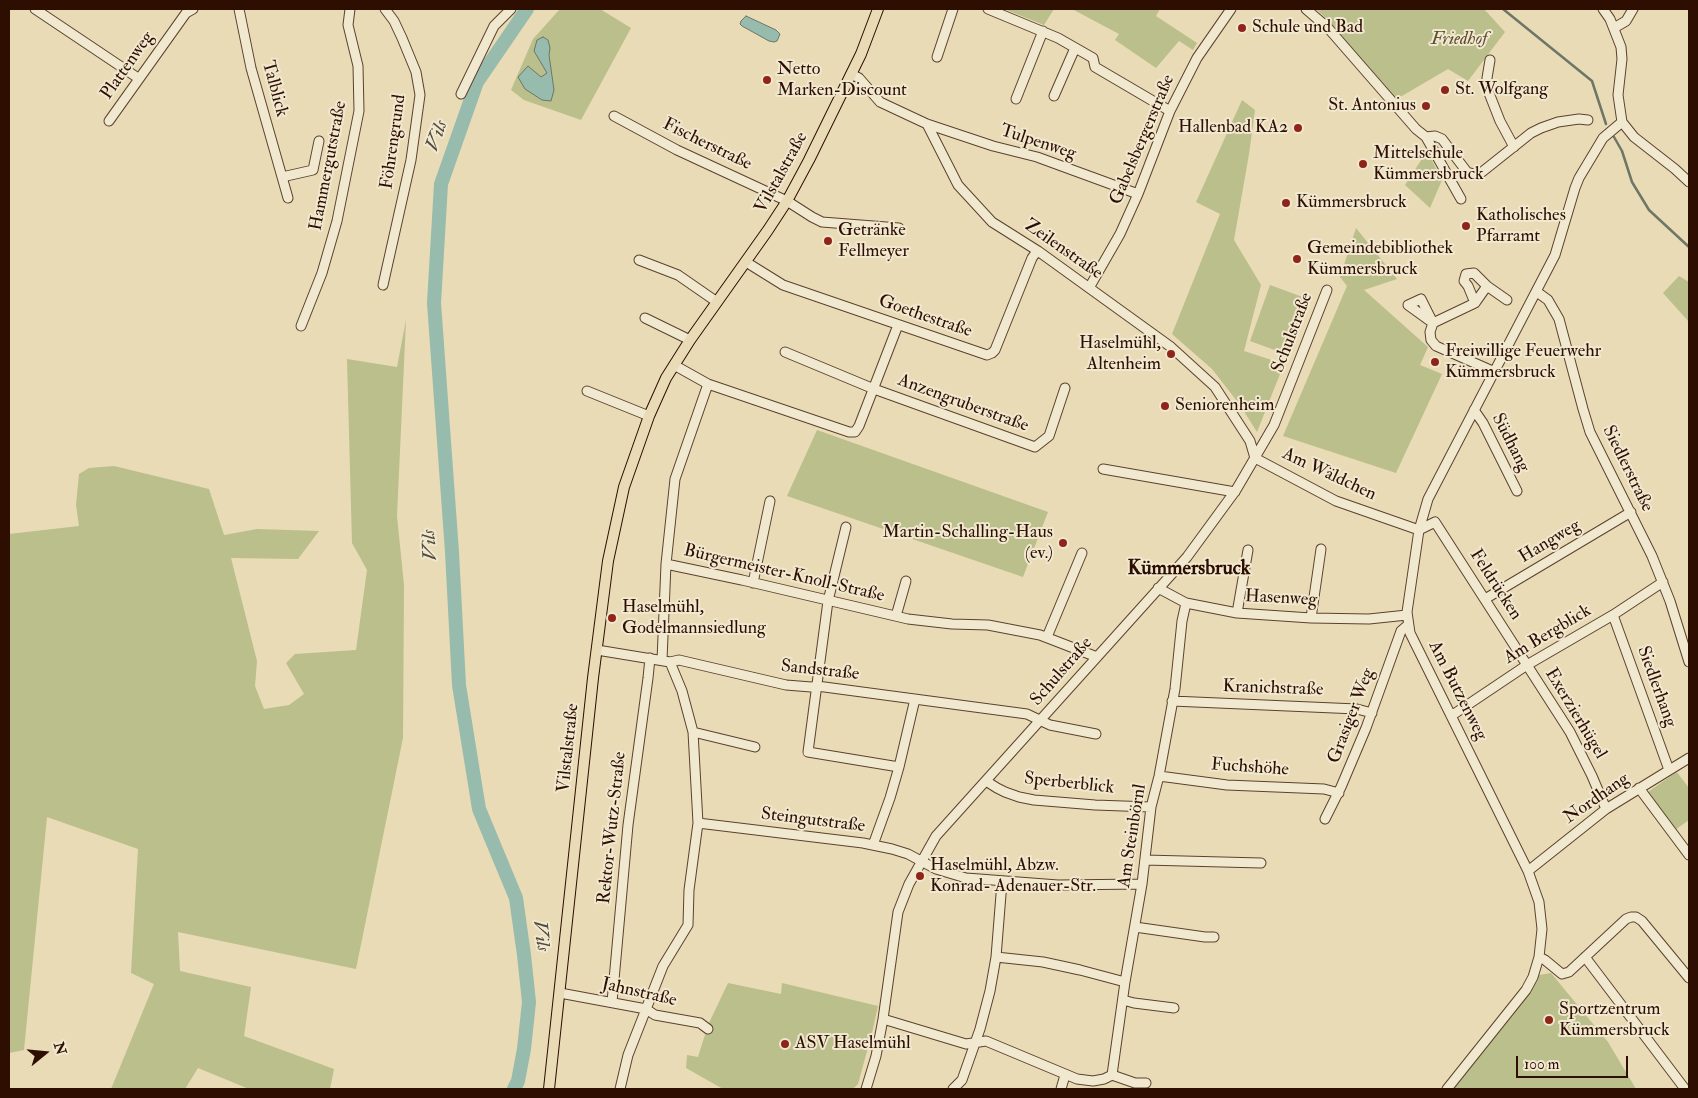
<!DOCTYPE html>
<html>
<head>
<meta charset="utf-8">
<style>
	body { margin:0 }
	#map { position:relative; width:1698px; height:1098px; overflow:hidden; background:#e9dbb6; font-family:"IM FELL Double Pica",serif }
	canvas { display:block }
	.frame { position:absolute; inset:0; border:10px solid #2d0e00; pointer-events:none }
	.north { position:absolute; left:20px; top:1028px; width:50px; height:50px; -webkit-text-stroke:4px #f1e8d0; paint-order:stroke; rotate:73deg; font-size:14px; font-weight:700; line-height:20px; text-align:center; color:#2d0e00 }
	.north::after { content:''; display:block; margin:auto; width:18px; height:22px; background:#2d0e00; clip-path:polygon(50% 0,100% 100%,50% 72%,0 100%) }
	.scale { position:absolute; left:1516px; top:1056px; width:112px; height:22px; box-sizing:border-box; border:2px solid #2d0e00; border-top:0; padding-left:6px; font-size:15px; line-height:18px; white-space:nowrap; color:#2d0e00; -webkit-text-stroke:4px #f1e8d0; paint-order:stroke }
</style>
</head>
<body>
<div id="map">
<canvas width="1698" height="1098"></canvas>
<div class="frame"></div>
<div class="north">N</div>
<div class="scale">100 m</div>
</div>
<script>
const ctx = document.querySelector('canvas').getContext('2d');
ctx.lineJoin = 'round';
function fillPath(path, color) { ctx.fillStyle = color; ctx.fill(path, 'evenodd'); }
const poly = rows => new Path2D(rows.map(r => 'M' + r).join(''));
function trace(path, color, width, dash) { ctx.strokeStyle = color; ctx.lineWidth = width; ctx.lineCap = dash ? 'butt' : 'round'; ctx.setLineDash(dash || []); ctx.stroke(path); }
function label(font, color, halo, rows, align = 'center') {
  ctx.font = font + ' "IM FELL Double Pica",serif'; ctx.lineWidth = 4; ctx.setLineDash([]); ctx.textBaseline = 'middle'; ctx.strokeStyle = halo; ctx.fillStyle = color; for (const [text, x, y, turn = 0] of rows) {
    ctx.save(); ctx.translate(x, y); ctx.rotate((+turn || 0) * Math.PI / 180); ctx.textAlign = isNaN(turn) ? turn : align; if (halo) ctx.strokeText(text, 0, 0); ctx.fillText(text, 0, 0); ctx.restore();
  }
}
const green = poly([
	[560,9,600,9,631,28,581,120,524,100,511,90,533,39],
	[1004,9,1054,9,1044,25],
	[1072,9,1160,9,1156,16,1197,43,1193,50,1179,41,1156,68,1115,40,1119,34],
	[1316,9,1484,9,1505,32,1468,81,1448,69,1395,100,1328,20],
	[1242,100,1255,110,1249,154,1234,240,1261,285,1244,351,1284,364,1257,432,1240,405,1212,369,1172,334,1220,214,1196,202],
	[1427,151,1442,180,1430,208,1405,185],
	[1356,228,1397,279,1364,290,1428,347,1420,365,1442,374,1396,473,1283,436,1347,286,1340,277],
	[1679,276,1689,282,1689,322,1663,293],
	[1270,285,1308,299,1288,355,1250,341],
	[406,320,397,516,404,585,403,738,356,969,178,932,180,971,251,987,244,1036,334,1069,330,1089,249,1089,198,1068,185,1089,111,1089,154,984,131,973,138,849,47,817,24,1050,9,1053,9,534,79,526,76,505,79,474,89,468,114,466,209,489,224,535,257,529,319,531,298,559,231,558,257,661,255,686,264,709,289,705,304,694,286,663,295,654,356,650,367,570,352,543,347,359,397,367],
	[817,430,1048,512,1023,577,787,496],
	[1676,771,1689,788,1689,820,1675,830,1648,792,1675,773,1677,773],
	[1551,973,1608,1042,1636,1089,1451,1089,1525,998,1539,975],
	[728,983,781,994,782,983,878,1006,872,1033,858,1084,853,1089,723,1089,686,1068,687,1055,698,1057,708,1025]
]);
const water = poly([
	[746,16,776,30,780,34,777,41,774,42,769,41,742,26,740,24,741,21,746,16],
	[543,37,548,40,550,48,549,55,554,90,551,101,542,100,525,89,518,77,528,66,541,77,547,73,534,51,537,40,543,37]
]);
const stream = poly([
	[1503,9,1592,81,1606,124],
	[1614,137,1622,151,1632,182,1649,210,1689,247]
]);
const river = poly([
	[514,1089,518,1081,524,1049,529,1002,524,955,516,898,479,809,459,685,452,552,434,303,441,184,477,82,527,9]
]);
const minor = poly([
	[35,9,138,78],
	[239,9,251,68,288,198],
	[988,9,1058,38,1093,58,1095,67,1170,111],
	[1306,9,1328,28,1416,129,1426,137,1435,136,1442,139,1467,172,1476,175,1482,172,1531,133,1541,128,1558,122,1579,119,1588,120],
	[1603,9,1610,19,1621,47,1622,59,1618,95,1622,122,1634,137,1675,169,1689,182],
	[1614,28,1626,21,1633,9],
	[937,57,953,9],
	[1490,60,1487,78,1489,93,1500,121,1514,147],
	[851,74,859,78,880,102,927,124,993,146,1037,157,1138,194],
	[461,94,494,26,511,9],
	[1054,96,1075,48],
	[1016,99,1043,31],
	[614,116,677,150,787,201,812,217,822,222,899,228],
	[109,121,186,13,193,9],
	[927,124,958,185,992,222,1038,251,1171,347,1215,387,1250,441,1255,458],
	[1426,137,1461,199],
	[282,177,313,170,319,141],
	[639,260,678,275,717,302],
	[746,262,783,285,987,355,992,353,995,350,1032,258,1037,251],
	[383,285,411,160,420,95,416,72,402,38,394,21,385,9],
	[1089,288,1120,234,1138,194,1170,111,1197,58,1231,9],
	[1537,292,1548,300,1559,319,1583,409,1590,432,1652,556,1670,601,1689,662],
	[1421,299,1433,323,1408,305,1421,299],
	[1475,303,1487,286],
	[645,318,690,340],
	[301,326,322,273,337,221,359,111,358,66,348,25,350,9],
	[785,352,874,389,1035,447,1049,436,1065,388],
	[674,365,708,384,849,432,855,432,859,426,898,325],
	[1495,372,1436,346,1431,340,1430,332,1433,323,1475,303,1468,286,1464,281,1466,274,1474,273,1487,286,1507,300],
	[587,391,649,416],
	[1474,410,1483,423,1517,491],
	[1255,458,1336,501,1419,530],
	[1103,469,1235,492],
	[846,527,828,601,808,752,899,767],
	[1419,530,1435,522,1570,732,1592,776,1606,809],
	[666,564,742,580,908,619,952,624,988,625,1040,635,1097,657],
	[753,583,770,501],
	[1158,588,1186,603,1237,613,1311,618,1369,619,1407,615],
	[1485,599,1631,512],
	[1237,613,1248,550],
	[1613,615,1669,770],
	[896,616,906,581],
	[1311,618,1321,549],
	[1047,637,1082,553],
	[597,650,670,662,679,660,786,685,811,687,817,686,1027,714,1050,725,1096,734],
	[662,660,666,564,675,479,708,384],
	[1172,701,1357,709,1372,713],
	[1451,716,1527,665,1613,615,1663,582],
	[693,732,755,747],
	[1159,776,1227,785,1324,789,1339,793],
	[986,781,997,788,1005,792,1019,797,1034,800,1095,805,1151,807],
	[1639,788,1689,855],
	[1325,819,1341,787,1366,728,1401,631,1408,625],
	[698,823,863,843,892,849,908,854,936,869,966,878,1058,885,1142,884],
	[873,845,890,798,899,767,915,699],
	[1145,860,1261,863],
	[1528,871,1606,809,1689,758],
	[1135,927,1205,937,1214,937],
	[996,957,1043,962,1080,970,1125,982],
	[1539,957,1545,960,1562,974,1569,972,1626,919,1631,917,1636,917,1642,921,1689,978],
	[1585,957,1685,1089],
	[560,993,646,1009,655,1015,700,1023,708,1029],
	[1123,1000,1134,1003,1174,1008],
	[612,1002,628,825,648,678,650,658],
	[883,1019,966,1044,986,1041,1077,1079,1093,1081,1104,1079,1112,1075,1135,1083,1146,1083],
	[1112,1075,1125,982,1142,884,1151,807,1159,776,1175,689,1182,621,1186,603],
	[620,1089,628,1055,663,966,688,925,689,890,698,823,693,732,682,691,670,662],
	[866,1089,876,1056,883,1019,898,912,909,884,936,836,1187,557,1236,490,1274,425,1327,290],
	[953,1089,962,1080,980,1029,990,991,996,957,1002,882],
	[1061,1089,1065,1075],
	[1447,1089,1526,990,1533,977,1539,957,1542,929,1539,902,1528,871,1410,633,1407,612,1419,530,1428,499,1555,255,1575,188,1579,178,1603,138,1622,122]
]);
const major = poly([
	[549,1089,593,678,608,561,624,487,649,416,666,378,690,340,768,230,787,201,809,160,861,54,878,9]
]);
const markers = [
	[1242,28,5,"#8f2418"],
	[767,80,5,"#8f2418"],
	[1445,90,5,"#8f2418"],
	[1426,106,5,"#8f2418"],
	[1298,128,5,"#8f2418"],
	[1363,164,5,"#8f2418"],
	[1286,203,5,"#8f2418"],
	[1466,226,5,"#8f2418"],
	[828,241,5,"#8f2418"],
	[1297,259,5,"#8f2418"],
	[1171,354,5,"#8f2418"],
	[1435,362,5,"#8f2418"],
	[1165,406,5,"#8f2418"],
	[1063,543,5,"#8f2418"],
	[612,618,5,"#8f2418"],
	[920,876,5,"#8f2418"],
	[1549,1020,5,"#8f2418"],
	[785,1044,5,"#8f2418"]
];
const poiNames = [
	["Schule und Bad",1252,28],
	["Netto",777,70],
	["Marken-Discount",777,91],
	["St. Wolfgang",1455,90],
	["St. Antonius",1416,106,"right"],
	["Hallenbad KA2",1288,128,"right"],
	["Mittelschule",1373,154],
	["Kümmersbruck",1373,175],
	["Kümmersbruck",1296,203],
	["Katholisches",1476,216],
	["Pfarramt",1476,237],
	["Getränke",838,231],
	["Fellmeyer",838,252],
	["Gemeindebibliothek",1307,249],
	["Kümmersbruck",1307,270],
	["Haselmühl,",1161,344,"right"],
	["Altenheim",1161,365,"right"],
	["Freiwillige Feuerwehr",1445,352],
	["Kümmersbruck",1445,373],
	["Seniorenheim",1175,406],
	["Martin-Schalling-Haus",1053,533,"right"],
	["(ev.)",1053,554,"right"],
	["Haselmühl,",622,608],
	["Godelmannsiedlung",622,629],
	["Haselmühl, Abzw.",930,866],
	["Konrad- Adenauer-Str.",930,887],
	["Sportzentrum",1559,1010],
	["Kümmersbruck",1559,1031],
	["ASV Haselmühl",795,1044]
];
const parkNames = [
	["Friedhof",1459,40]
];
const streetNames = [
	["Plattenweg",128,66,-55],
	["Talblick",274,89,75],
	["Gabelsbergerstraße",1143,140,-67],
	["Föhrengrund",394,142,-82],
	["Tulpenweg",1038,143,18],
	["Fischerstraße",707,145,26],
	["Hammergutstraße",329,166,-79],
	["Vilstalstraße",782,173,-61],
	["Zeilenstraße",1063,250,35],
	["Goethestraße",925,317,19],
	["Schulstraße",1293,333,-69],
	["Anzengruberstraße",963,404,20],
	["Südhang",1510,443,63],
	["Siedlerstraße",1627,469,64],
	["Am Wäldchen",1329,475,25],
	["Hangweg",1550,542,-31],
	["Bürgermeister-Knoll-Straße",784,574,13],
	["Feldrücken",1495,585,57],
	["Hasenweg",1281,599,3],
	["Am Bergblick",1548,635,-31],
	["Sandstraße",820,671,6],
	["Schulstraße",1062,672,-49],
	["Siedlerhang",1656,687,70],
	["Kranichstraße",1273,689,2],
	["Am Butzenweg",1457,691,63],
	["Exerzierhügel",1575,714,59],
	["Grasiger Weg",1352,716,-69],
	["Vilstalstraße",569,748,-84],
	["Fuchshöhe",1250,768,4],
	["Sperberblick",1069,784,6],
	["Nordhang",1597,799,-35],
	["Steingutstraße",813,821,7],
	["Rektor-Wutz-Straße",613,828,-84],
	["Am Steinbörnl",1133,836,-81],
	["Jahnstraße",639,993,13]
];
const waterNames = [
	["Vils",438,136,-71],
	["Vils",431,545,-94],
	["Vils",540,936,82]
];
const quarterNames = [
	["Kümmersbruck",1189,570]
];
fillPath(green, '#babf8b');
fillPath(water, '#97bbac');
trace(water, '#6d7667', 1);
trace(stream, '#6d7667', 2.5);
trace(river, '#97bbac', 14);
trace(minor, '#5c412e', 11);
trace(major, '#2d0e00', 12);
trace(minor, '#f1e8d0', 9);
trace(major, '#e9dbb6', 10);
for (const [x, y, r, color] of markers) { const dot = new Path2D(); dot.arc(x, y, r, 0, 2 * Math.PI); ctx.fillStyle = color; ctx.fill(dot); trace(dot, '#f1e8d0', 2); }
label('18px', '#2d0e00', '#f1e8d0', poiNames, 'left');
label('italic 18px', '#5e4c31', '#f1e8d0', parkNames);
label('18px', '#2d0e00', '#f1e8d0', streetNames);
label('italic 19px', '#524b3c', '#f1e8d0', waterNames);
label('bold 20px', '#2d0e00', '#f1e8d0', quarterNames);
</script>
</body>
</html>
